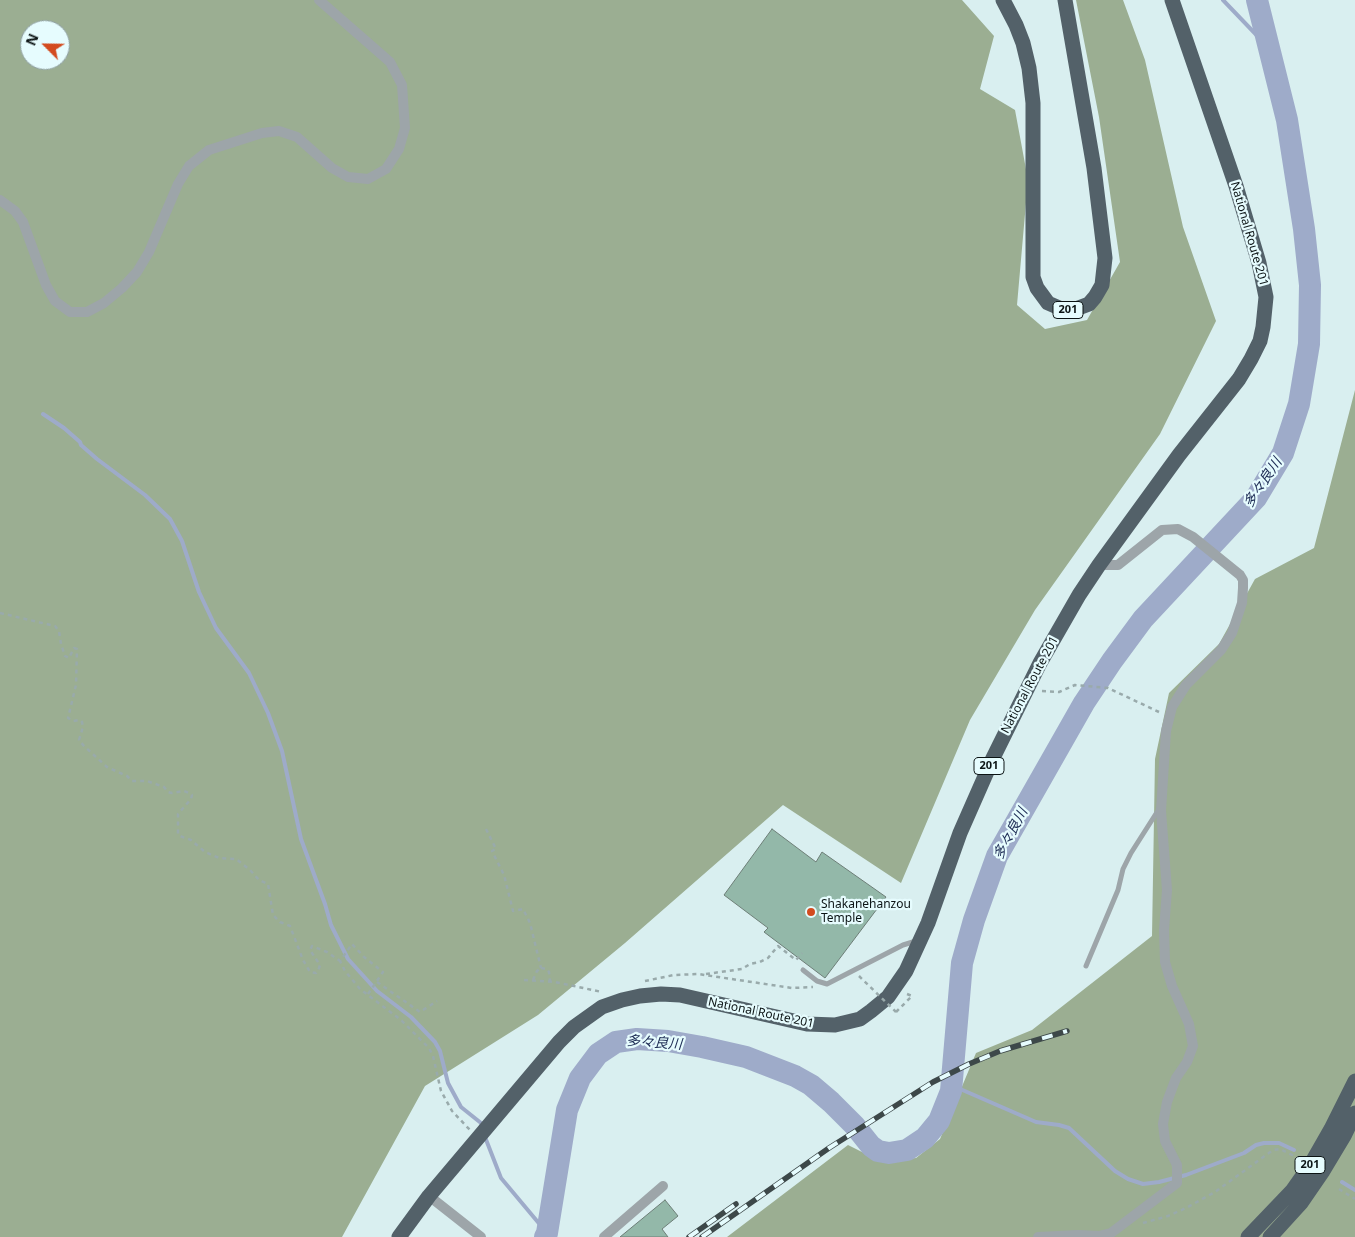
<!DOCTYPE html>
<html>
<head>
<meta charset="utf-8">
<style>
	body { margin:0 }
	#map { position:relative; width:1355px; height:1237px; overflow:hidden; background:#d9eff0; font-family:"Noto Sans",sans-serif }
	canvas { display:block }
	.north { position:absolute; left:20px; top:20px; width:50px; height:50px; box-sizing:border-box; background:#e6fcfe; border:1px solid #8f9fa1; border-radius:50%; rotate:293deg; font-size:14px; font-weight:700; line-height:20px; text-align:center; color:#0c1415 }
	.north::after { content:''; display:block; margin:auto; width:18px; height:22px; background:#d34b1f; clip-path:polygon(50% 0,100% 100%,50% 72%,0 100%) }
</style>
</head>
<body>
<div id="map">
<canvas width="1355" height="1237"></canvas>
<div class="north">N</div>
</div>
<script>
const ctx = document.querySelector('canvas').getContext('2d');
ctx.lineJoin = 'round';
function fillPath(path, color) { ctx.fillStyle = color; ctx.fill(path, 'evenodd'); }
const poly = rows => new Path2D(rows.map(r => 'M' + r).join(''));
function trace(path, color, width, dash) { ctx.strokeStyle = color; ctx.lineWidth = width; ctx.lineCap = dash ? 'butt' : 'round'; ctx.setLineDash(dash || []); ctx.stroke(path); }
function label(font, color, halo, rows, align = 'center') {
  ctx.font = font + ' "Noto Sans","Noto Sans JP",sans-serif'; ctx.lineWidth = 4.5; ctx.setLineDash([]); ctx.textBaseline = 'middle'; ctx.strokeStyle = halo; ctx.fillStyle = color; for (const [text, x, y, turn = 0] of rows) {
    ctx.save(); ctx.translate(x, y); ctx.rotate((+turn || 0) * Math.PI / 180); ctx.textAlign = isNaN(turn) ? turn : align; if (halo) ctx.strokeText(text, 0, 0); ctx.fillText(text, 0, 0); ctx.restore();
  }
}
const forest = poly([
	[0,0,962,0,994,36,980,89,1015,110,1028,180,1017,305,1045,329,1087,320,1120,262,1099,117,1076,0,1123,0,1145,60,1183,227,1216,321,1160,434,1035,610,970,720,901,883,783,805,625,943,538,1015,425,1086,342,1237,0,1237],
	[30,30,60,30,60,60,30,60],
	[1355,390,1355,1237,727,1237,848,1145,880,1161,916,1158,940,1139,976,1053,1032,1030,1152,936,1155,759,1169,693,1219,644,1255,579,1314,548]
]);
const stream = poly([
	[1223,0,1268,47],
	[43,414,64,428,80,442,81,445,97,459,145,495,170,519,182,541,199,592,216,628,249,673,268,713,282,751,301,839,325,904,331,925,348,959,377,991,411,1017,435,1042,440,1051,448,1083,461,1107,481,1123,482,1128],
	[951,1085,1036,1122,1059,1125,1069,1128,1115,1171,1128,1179,1143,1184,1159,1182,1186,1175,1244,1153,1256,1145,1264,1143,1279,1143,1294,1150],
	[485,1137,501,1178,547,1233],
	[1342,1182,1355,1190]
]);
const river = poly([
	[545,1237,547,1233,567,1110,580,1078,598,1054,616,1042,637,1039,668,1041,702,1047,746,1057,795,1076,811,1085,831,1102,855,1126,871,1146,878,1151,889,1153,907,1150,925,1138,939,1121,951,1091,962,963,974,920,997,856,1084,703,1112,661,1143,619,1256,498,1283,453,1299,404,1309,344,1310,285,1304,229,1287,120,1257,0]
]);
const building = poly([
	[772,829,816,862,822,852,886,897,825,978,764,932,768,928,724,895,772,829],
	[665,1200,678,1216,662,1229,668,1237,620,1237,665,1200]
]);
const path = poly([
	[0,613,55,626,59,631,61,644,65,656,69,658,74,648,77,649,76,685,68,718,73,721,80,720,82,722,83,727,79,740,84,746,107,767,127,776,132,781,147,781,164,787,168,792,172,793,184,791,189,793,192,795,191,799,178,814,178,834,180,836,191,840,205,852,219,858,236,859,250,870,259,880,268,884,273,915,280,922,290,926,303,960,310,972,316,973,318,971,320,965,310,950,312,946,327,952,340,961],
	[1042,691,1059,692,1075,685,1108,688,1159,712],
	[486,829,496,849,492,851,504,875,513,911,523,909,530,923,541,968],
	[541,968,547,969,549,972,550,981],
	[706,974,742,969,750,964,760,962,768,958,778,946,796,960,802,953],
	[524,980,555,982,602,992],
	[533,980,537,971,541,968],
	[645,981,674,975,698,974,792,988,813,987],
	[377,982,420,1012,437,1001],
	[368,994,383,972,364,957,352,944,340,961,345,971,360,989,401,1020,429,1048,433,1056,441,1091,452,1111,470,1130],
	[896,1012,912,996,907,994],
	[1339,1189,1355,1199],
	[1143,1223,1168,1216,1186,1208,1215,1192,1273,1150,1280,1149,1294,1156]
]);
const service = poly([
	[1086,966,1118,890,1123,869,1131,853,1159,809],
	[803,970,817,981,827,984,903,945,916,941]
]);
const minor = poly([
	[0,200,15,211,23,222,46,285,55,301,70,312,87,312,104,303,122,288,137,272,149,252,178,184,189,166,209,150,262,133,279,131,297,137,332,168,348,177,368,179,386,169,399,149,405,128,402,85,390,62,319,0],
	[429,1196,481,1237],
	[604,1237,663,1186],
	[1038,1237,1078,1235,1099,1236,1111,1233,1177,1183,1177,1165,1165,1141,1163,1124,1167,1102,1176,1078,1187,1062,1193,1046,1189,1024,1172,986,1165,962,1164,930,1167,890,1161,811,1166,731,1172,707,1186,685,1221,650,1232,633,1242,603,1243,588,1243,580,1240,575,1193,537,1178,529,1162,530,1118,565,1099,565]
]);
const trunk = poly([
	[1003,0,1016,25,1023,43,1029,68,1033,103,1033,277,1037,288,1048,303,1064,310,1073,310,1089,304,1095,297,1102,285,1105,258,1094,168,1065,0],
	[399,1237,429,1196,559,1042,574,1027,602,1007,622,1000,640,996,661,994,680,995,807,1024,835,1025,860,1019,871,1011,888,997,906,971,928,923,960,833,993,758,1040,663,1079,595,1099,565,1179,455,1239,379,1251,359,1260,341,1263,327,1266,297,1259,263,1236,186,1172,0],
	[1248,1237,1292,1191,1311,1164,1331,1129,1355,1081],
	[1270,1237,1301,1203,1323,1171,1344,1136,1355,1113]
]);
const rail = poly([
	[689,1237,736,1204],
	[702,1237,829,1148,933,1082,969,1064,1000,1051,1067,1031]
]);
const pathBridge = poly([
	[859,976,896,1012]
]);
const markers = [
	[811,912,5,"#d34b1f"]
];
const shields = [
	[1068,310,30],
	[989,766,30],
	[1310,1165,30]
];
const shieldNames = [
	["201",1068,310],
	["201",989,766],
	["201",1310,1165]
];
const streetNames = [
	["National Route 201",1249,234,74],
	["National Route 201",1030,685,-62],
	["National Route 201",761,1013,12]
];
const poiNames = [
	["Shakanehanzou",821,905],
	["Temple",821,919]
];
const waterNames = [
	["多々良川",1263,483,-56],
	["多々良川",1011,834,-62],
	["多々良川",654,1043,4]
];
fillPath(forest, '#9bae92');
trace(stream, '#9eabc9', 4);
trace(river, '#9eabc9', 22);
fillPath(building, '#93b8a9');
trace(building, '#6d7e77', 1);
trace(path, '#99aaab', 2.5, [4, 4]);
trace(service, '#9da5a9', 5);
trace(minor, '#9da5a9', 10);
trace(trunk, '#536169', 15);
trace(rail, '#3d4849', 5.5);
trace(rail, '#e6fcfe', 4, [11]);
trace(pathBridge, '#99aaab', 2.5, [4, 4]);
for (const [x, y, r, color] of markers) { const dot = new Path2D(); dot.arc(x, y, r, 0, 2 * Math.PI); ctx.fillStyle = color; ctx.fill(dot); trace(dot, '#e6fcfe', 2); }
for (const [x, y, w] of shields) { const box = new Path2D(); box.roundRect(x - w / 2, y - 8.5, w, 17, 4); ctx.fillStyle = '#e6fcfe'; ctx.fill(box); trace(box, '#0c1415', 1); }
label('bold 11px', '#0c1415', null, shieldNames);
label('12px', '#0c1415', '#e6fcfe', streetNames);
label('12px', '#0c1415', '#e6fcfe', poiNames, 'left');
label('italic 14px', '#202f57', '#e6fcfe', waterNames);
</script>
</body>
</html>
